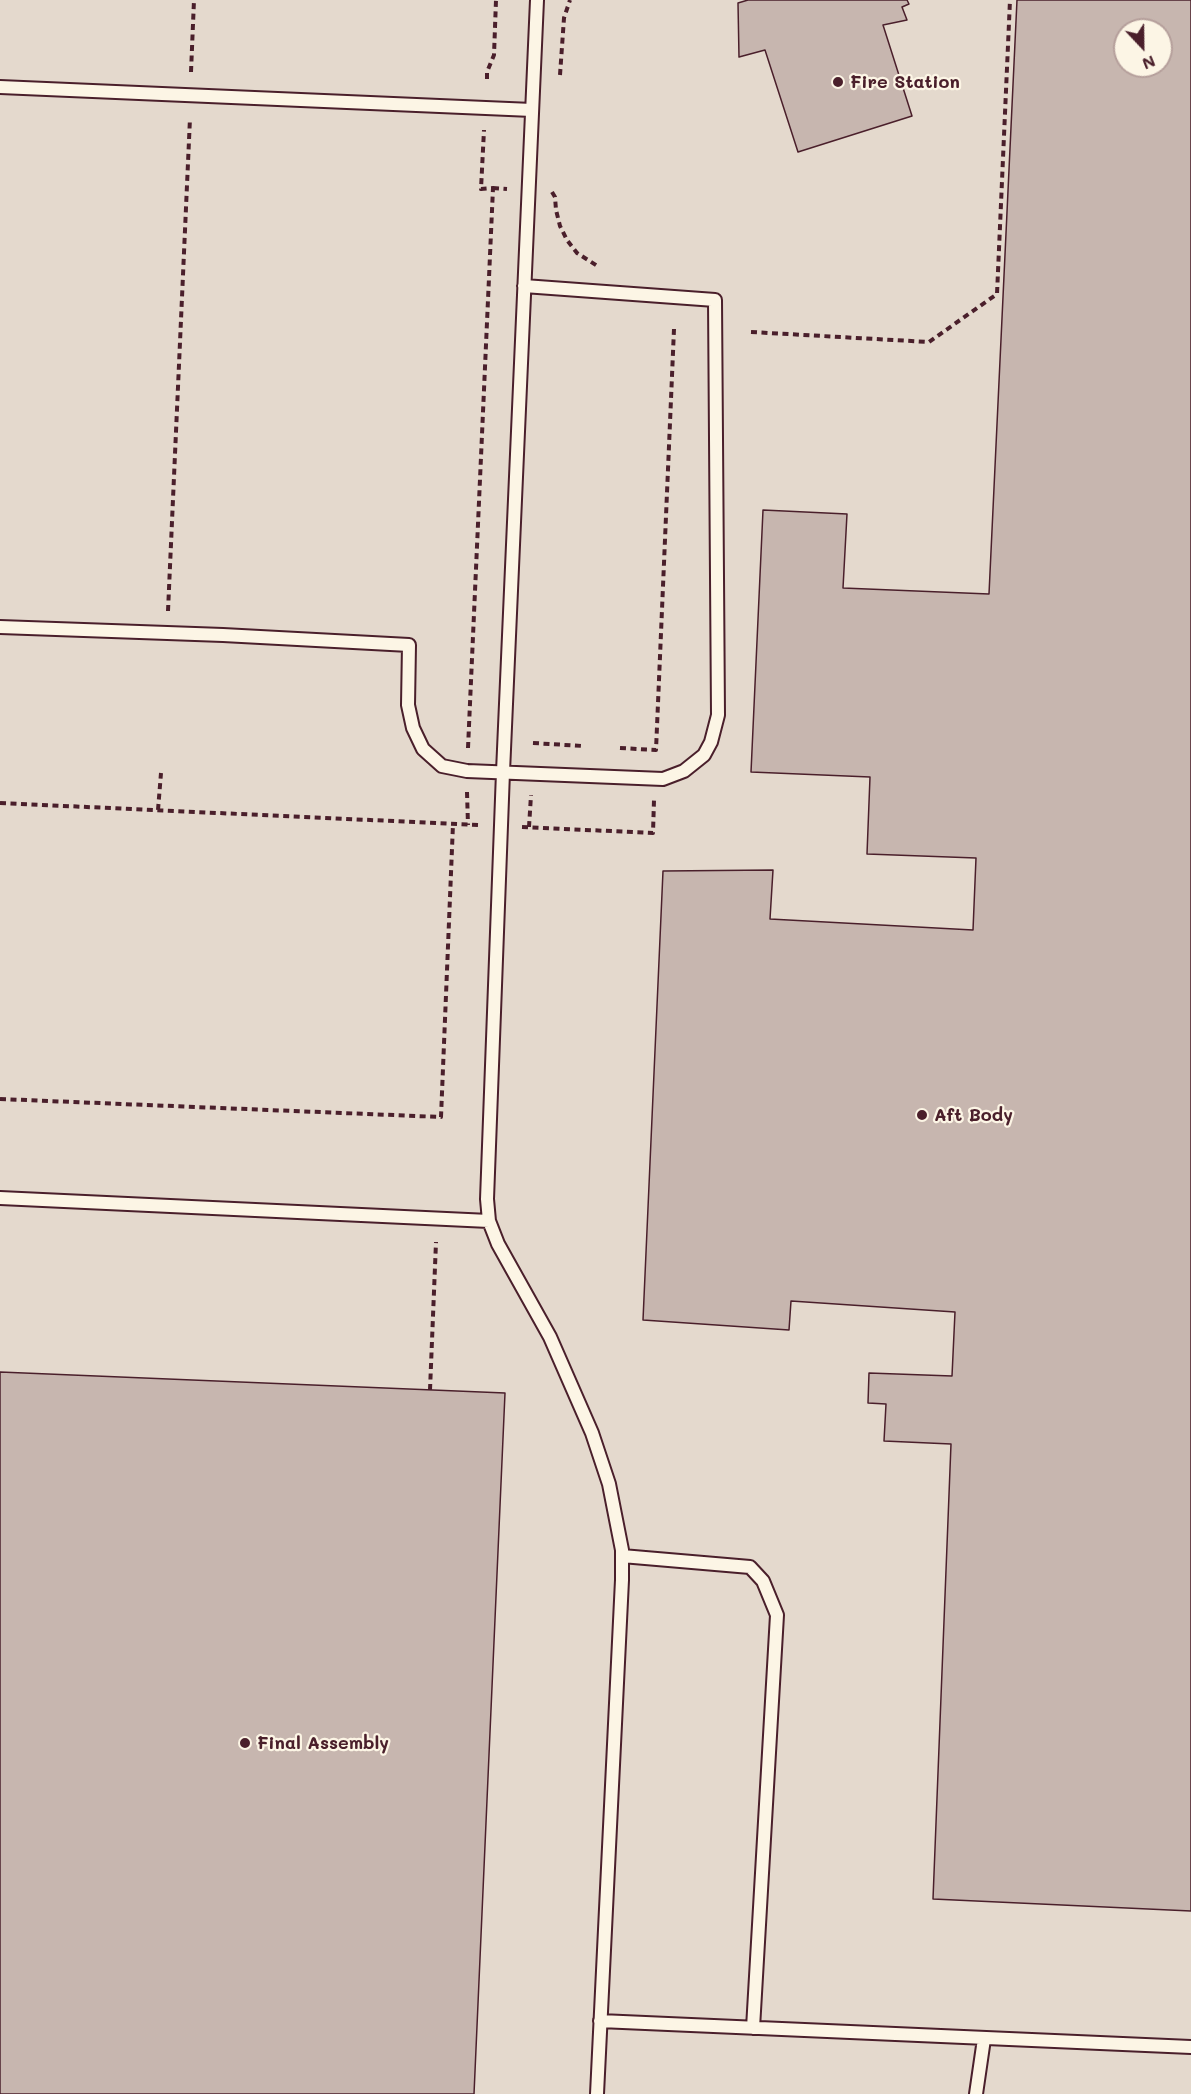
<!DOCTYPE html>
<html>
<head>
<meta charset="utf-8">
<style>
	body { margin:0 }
	#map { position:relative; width:1191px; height:2094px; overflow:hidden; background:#f1e8da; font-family:Mali,sans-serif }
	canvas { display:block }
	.north { position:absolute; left:1113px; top:18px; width:60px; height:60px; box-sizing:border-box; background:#fcf5e5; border:2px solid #b59f9b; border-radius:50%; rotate:158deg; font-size:16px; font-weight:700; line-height:24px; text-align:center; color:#4a1f2b }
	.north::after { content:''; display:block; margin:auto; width:21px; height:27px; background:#4a1f2b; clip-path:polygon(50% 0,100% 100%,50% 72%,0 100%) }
</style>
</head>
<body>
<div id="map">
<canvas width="1191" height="2094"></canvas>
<div class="north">N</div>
</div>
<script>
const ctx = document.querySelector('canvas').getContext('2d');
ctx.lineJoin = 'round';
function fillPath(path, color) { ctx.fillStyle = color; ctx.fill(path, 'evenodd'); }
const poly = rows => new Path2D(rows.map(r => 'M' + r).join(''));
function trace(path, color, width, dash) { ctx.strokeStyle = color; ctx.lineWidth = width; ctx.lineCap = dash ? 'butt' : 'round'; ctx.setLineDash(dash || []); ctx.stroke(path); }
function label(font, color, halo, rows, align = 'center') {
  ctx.font = font + ' Mali,sans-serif'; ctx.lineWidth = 4.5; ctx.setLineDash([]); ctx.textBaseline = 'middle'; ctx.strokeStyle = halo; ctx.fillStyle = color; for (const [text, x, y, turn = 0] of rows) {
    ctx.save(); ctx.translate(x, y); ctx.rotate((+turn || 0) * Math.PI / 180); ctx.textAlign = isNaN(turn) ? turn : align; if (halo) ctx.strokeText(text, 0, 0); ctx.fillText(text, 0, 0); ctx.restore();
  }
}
const built = poly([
	[0,0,1191,0,1191,2094,0,2094],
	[1125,30,1161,30,1161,66,1125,66]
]);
const building = poly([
	[748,0,907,0,909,4,902,7,907,20,883,25,912,116,798,152,765,50,739,57,738,3,748,0],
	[1017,0,1191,0,1191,1911,933,1899,951,1444,884,1441,886,1404,868,1403,869,1373,952,1376,955,1312,791,1301,789,1330,643,1320,663,871,773,870,770,919,973,930,976,858,867,854,870,777,751,772,763,510,847,514,843,588,989,594,1017,0],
	[1125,30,1161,30,1161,66,1125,66,1125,30],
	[0,1372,505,1393,474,2094,0,2094,0,1372]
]);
const path = poly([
	[191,72,194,0],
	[560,75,564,18,570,0],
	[487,79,487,72,494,55,496,0],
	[493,188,507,189],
	[552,192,555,197,556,210,560,226,567,240,577,253,599,267],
	[751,332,929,342,997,294,1010,0],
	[168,611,190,118],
	[533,743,583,746],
	[468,748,493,188,481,189,484,130],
	[620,748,656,750,674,329],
	[467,792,468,825],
	[0,803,479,825],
	[158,810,161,773],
	[522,827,653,833,654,800],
	[529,827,531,795],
	[0,1099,441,1117,453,824],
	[430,1390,436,1242]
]);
const lane = poly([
	[537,0,503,772,487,1199,489,1221,498,1244,550,1337,592,1433,609,1484,622,1550,622,1580,597,2094],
	[0,87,532,110],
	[0,627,223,635,409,645,408,705,413,728,423,749,442,766,467,771,663,779,684,771,704,755,711,742,718,715,715,300,524,286],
	[0,1198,489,1221],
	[622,1556,750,1567,763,1581,777,1615,753,2028],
	[600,2021,1191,2047],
	[976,2094,984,2039]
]);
const markers = [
	[838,82,6,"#4a1f2b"],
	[922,1115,6,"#4a1f2b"],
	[245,1743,6,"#4a1f2b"]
];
const poiNames = [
	["Fire Station",850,82],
	["Aft Body",934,1115],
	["Final Assembly",257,1743]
];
fillPath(built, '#e4d9cd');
fillPath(building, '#c7b6af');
trace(building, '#4a1f2b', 1.5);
trace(lane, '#4a1f2b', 16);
trace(path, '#4a1f2b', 4, [6, 4.5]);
trace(lane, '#fcf5e5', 12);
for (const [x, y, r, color] of markers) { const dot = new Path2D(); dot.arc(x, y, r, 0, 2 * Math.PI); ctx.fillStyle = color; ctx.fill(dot); trace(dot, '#fcf5e5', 2); }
label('bold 18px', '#4a1f2b', '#fcf5e5', poiNames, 'left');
</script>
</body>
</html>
